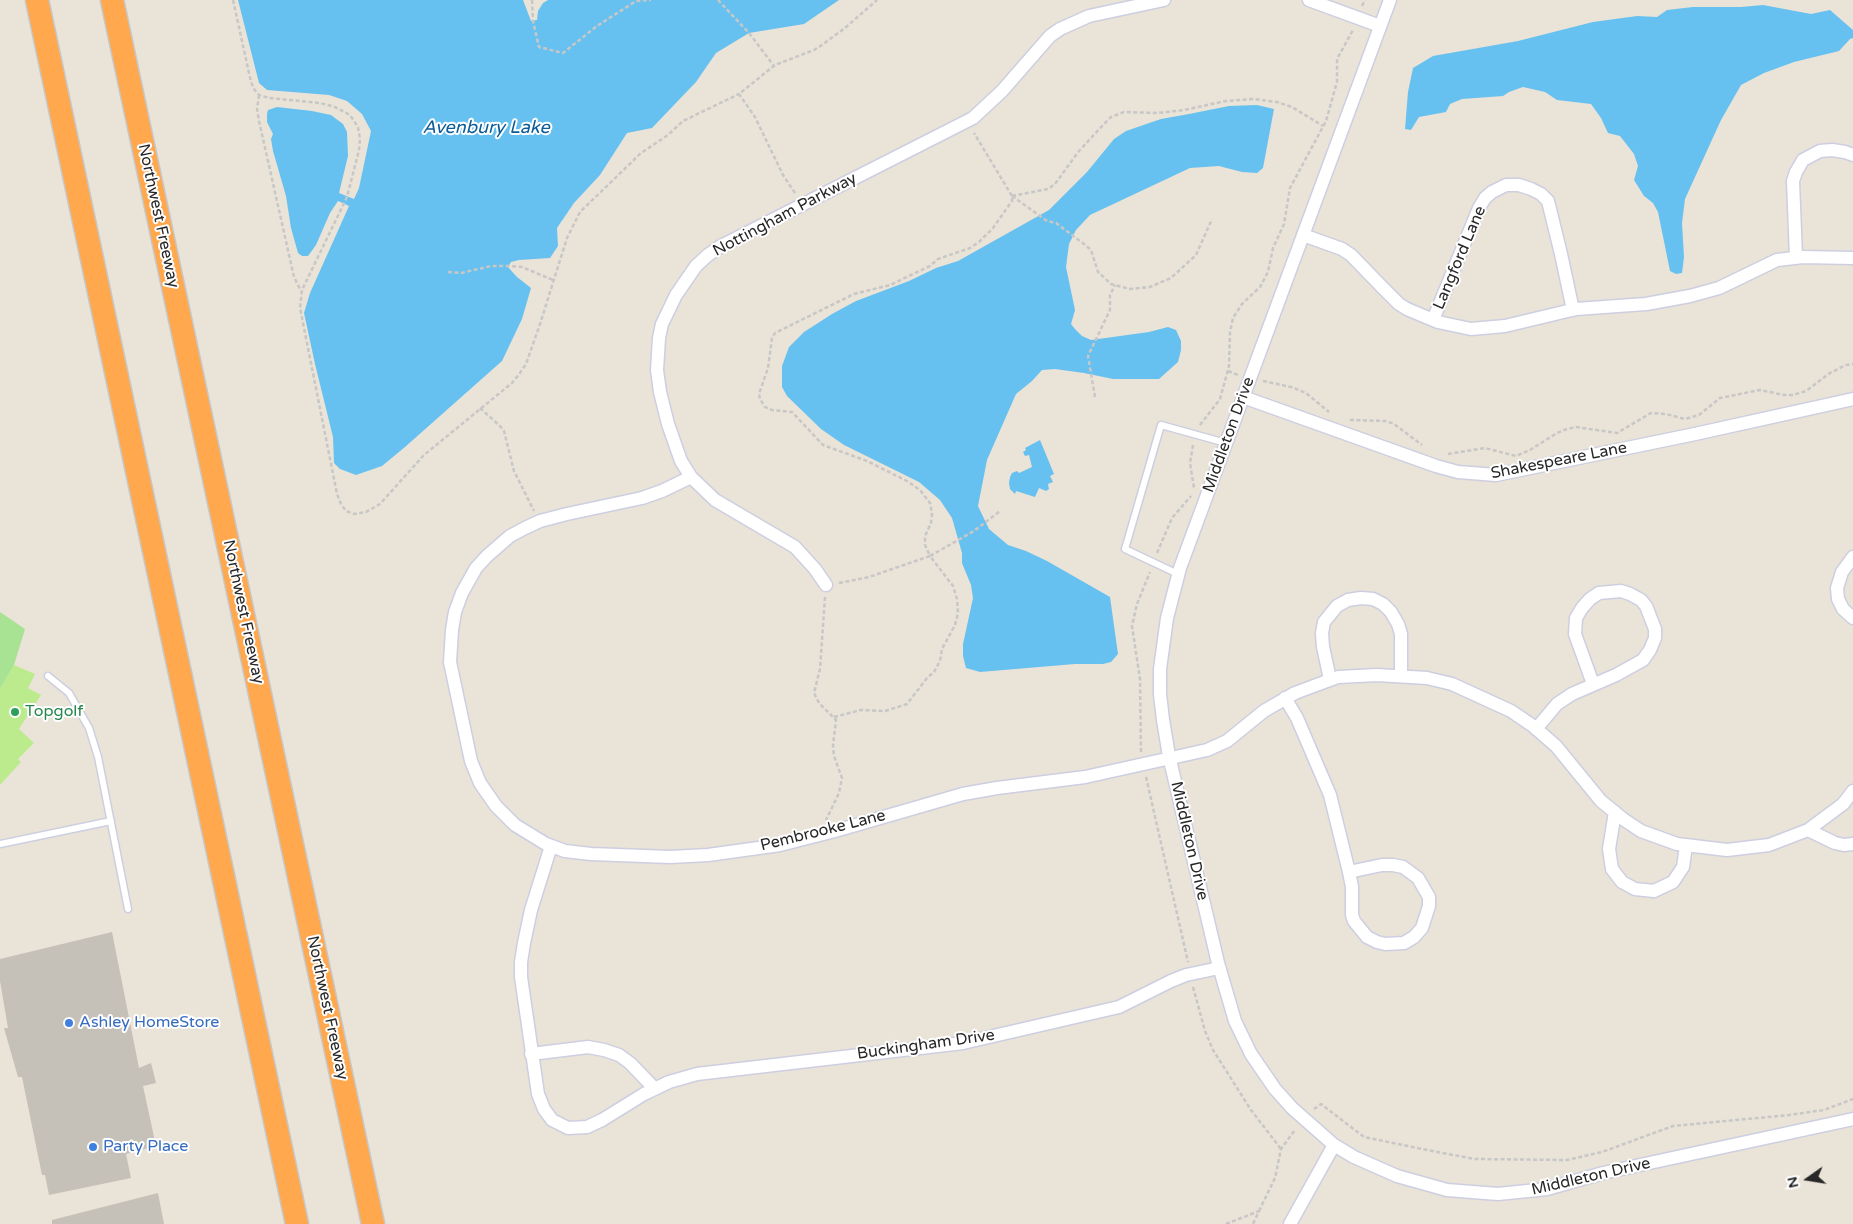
<!DOCTYPE html>
<html>
<head>
<meta charset="utf-8">
<style>
	body { margin:0 }
	#map { position:relative; width:1853px; height:1224px; overflow:hidden; background:#eae3d7; font-family:"Varela Round",sans-serif }
	canvas { display:block }
	.north { position:absolute; left:1783px; top:1154px; width:50px; height:50px; -webkit-text-stroke:4px #fff; paint-order:stroke; rotate:257deg; font-size:14px; font-weight:700; line-height:20px; text-align:center; color:#272727 }
	.north::after { content:''; display:block; margin:auto; width:18px; height:22px; background:#272727; clip-path:polygon(50% 0,100% 100%,50% 72%,0 100%) }
</style>
</head>
<body>
<div id="map">
<canvas width="1853" height="1224"></canvas>
<div class="north">N</div>
</div>
<script>
const ctx = document.querySelector('canvas').getContext('2d');
ctx.lineJoin = 'round';
function fillPath(path, color) { ctx.fillStyle = color; ctx.fill(path, 'evenodd'); }
const poly = rows => new Path2D(rows.map(r => 'M' + r).join(''));
function trace(path, color, width, dash) { ctx.strokeStyle = color; ctx.lineWidth = width; ctx.lineCap = dash ? 'butt' : 'round'; ctx.setLineDash(dash || []); ctx.stroke(path); }
function label(font, color, halo, rows, align = 'center') {
  ctx.font = font + ' "Varela Round",sans-serif'; ctx.lineWidth = 4; ctx.setLineDash([]); ctx.textBaseline = 'middle'; ctx.strokeStyle = halo; ctx.fillStyle = color; for (const [text, x, y, turn = 0] of rows) {
    ctx.save(); ctx.translate(x, y); ctx.rotate((+turn || 0) * Math.PI / 180); ctx.textAlign = isNaN(turn) ? turn : align; if (halo) ctx.strokeText(text, 0, 0); ctx.fillText(text, 0, 0); ctx.restore();
  }
}
const green = poly([
	[0,612,25,629,14,665,0,689]
]);
const pitch = poly([
	[14,665,35,674,28,688,41,695,19,729,34,743,18,759,21,762,0,785,0,689]
]);
const water = poly([
	[238,0,523,0,531,21,537,20,538,11,543,3,548,0,839,0,804,24,749,33,716,53,696,82,652,128,627,133,600,175,574,203,557,228,558,246,550,258,519,260,511,262,508,267,517,277,531,288,522,319,502,361,405,447,382,466,356,475,340,469,334,463,333,437,315,364,304,313,310,293,349,206,338,201,330,213,316,245,308,256,302,256,298,253,291,228,286,196,273,151,271,139,273,134,267,122,267,114,268,110,277,107,312,111,331,115,343,124,347,132,348,156,339,193,354,199,359,188,371,131,362,114,347,101,329,95,267,90,259,83],
	[1763,5,1811,14,1830,10,1853,30,1853,38,1850,39,1839,51,1794,62,1764,73,1741,85,1721,120,1685,199,1682,223,1684,257,1682,273,1676,274,1670,271,1658,212,1653,203,1644,196,1634,180,1638,166,1634,154,1620,136,1608,133,1601,118,1591,104,1557,100,1545,92,1523,87,1509,92,1503,96,1462,99,1450,104,1446,112,1419,117,1411,130,1405,129,1408,92,1413,68,1433,56,1518,41,1593,22,1637,16,1657,17,1667,10,1693,7,1741,7],
	[1257,105,1274,109,1263,168,1257,173,1242,172,1219,166,1190,168,1090,215,1076,230,1069,244,1066,267,1075,310,1071,324,1075,329,1082,336,1091,340,1149,332,1168,327,1176,330,1181,341,1181,350,1178,362,1159,379,1113,379,1084,373,1055,369,1042,370,1032,381,1016,394,987,460,978,506,989,529,1008,545,1026,551,1047,561,1110,597,1118,654,1111,662,1103,664,1075,664,980,672,966,668,963,656,963,644,973,598,971,585,962,563,962,553,952,518,940,500,919,482,844,445,821,429,787,396,782,387,782,366,789,347,804,332,832,314,856,301,909,281,936,268,958,261,1049,210,1087,172,1114,139,1126,131,1161,119,1189,114,1229,106],
	[1040,440,1054,474,1050,476,1053,482,1048,484,1049,489,1046,491,1039,488,1035,497,1016,491,1015,494,1010,489,1009,483,1010,477,1012,473,1017,471,1019,473,1032,467,1029,455,1025,456,1023,452,1026,450,1025,448]
]);
const building = poly([
	[112,932,139,1068,151,1063,156,1083,143,1086,156,1146,126,1154,131,1178,49,1195,45,1175,42,1175,22,1077,18,1077,4,1028,8,1028,0,981,0,959],
	[158,1193,164,1224,52,1224,52,1220]
]);
const path = poly([
	[233,0,251,82,254,89,259,95,269,98,320,103,335,107,350,115,358,127,360,139,359,150,347,197,302,290,300,308,337,494,341,504,346,511,354,514,366,512,380,504,424,455,512,383,520,373,526,364,540,324,567,238,580,212,641,153,668,135,683,121,739,94],
	[532,0,533,21,539,47,563,53,597,26,636,1,651,0],
	[718,0,749,33,774,66],
	[1362,6,1365,0],
	[259,95,257,109,259,121,294,277,301,291],
	[795,193,783,175,755,117,739,94,775,65,814,50,822,45,845,28,877,0],
	[1012,196,1048,189,1055,184,1079,151,1104,124,1111,117,1124,112,1158,113,1184,110,1226,101,1253,99,1277,102,1292,107,1323,126],
	[1012,196,1047,221,1056,223,1084,244,1091,250,1098,272,1111,284,1130,289,1150,287,1171,278,1196,255,1212,219],
	[448,272,461,273,491,266,509,266,522,267,553,280],
	[1228,371,1238,375],
	[1263,381,1291,387,1306,393,1329,412],
	[1095,397,1088,356,1110,310,1110,295,1115,285],
	[480,408,500,426,504,431,514,471,534,511],
	[1350,420,1386,421,1394,424,1422,445],
	[1200,425,1220,399,1229,366,1230,332,1233,318,1242,304,1260,287,1268,272,1273,248,1284,224,1290,188,1326,121,1337,82,1337,59,1353,30],
	[1193,445,1190,463,1194,488],
	[1448,454,1485,448,1516,456,1530,450,1557,433,1564,430,1576,427,1617,433,1651,413,1666,414,1685,419,1699,415,1720,398,1760,390,1784,395,1793,395,1806,391,1830,373,1846,365,1853,364],
	[1157,553,1172,518,1191,496],
	[839,583,869,577,930,556,925,545,925,536,931,523,932,514,930,503,920,490,907,481,867,461,823,445,792,412,772,410,765,407,760,399,759,394,768,368,772,338,775,333,854,294,890,285,930,266,938,259,970,248,979,242,993,228,1012,201,1012,196,974,133],
	[825,597,820,669,814,693,819,703,836,720,833,746,834,756,842,778,839,793,826,820],
	[834,717,861,710,885,711,901,706,907,704,927,678,934,672,940,661,942,649,955,625,958,613,957,599,953,586,930,556,974,531,1000,511],
	[1141,752,1140,679,1132,626,1137,604,1150,572],
	[1146,777,1188,962],
	[1193,987,1205,1031,1213,1050,1251,1110,1281,1149],
	[1314,1109,1321,1104,1364,1137,1437,1152,1475,1159,1567,1160,1602,1152,1673,1126,1789,1115,1824,1110,1853,1099],
	[1259,1211,1275,1178,1281,1149,1295,1130],
	[1226,1224,1259,1211,1253,1224]
]);
const lane = poly([
	[1178,574,1125,549,1161,425,1226,443],
	[48,676,69,693,89,728,98,757,128,909],
	[0,844,111,821]
]);
const street = poly([
	[1309,0,1380,26],
	[1390,0,1180,568,1167,618,1160,669,1160,694,1163,720,1169,756,1218,963,1235,1021,1251,1054,1275,1089,1292,1108,1334,1145,1354,1157,1397,1176,1447,1190,1498,1194,1547,1189,1603,1173,1853,1119],
	[1303,235,1342,249,1351,255,1382,287,1399,304,1407,309,1438,322,1471,329,1505,326,1576,309,1646,304,1690,296,1719,288,1777,260,1803,257,1853,258],
	[1796,257,1793,181,1796,172,1803,160,1820,151,1832,150,1845,152,1853,155],
	[1433,320,1479,208,1485,198,1492,192,1506,185,1519,185,1531,189,1541,194,1548,201,1561,254,1573,310],
	[1243,397,1436,466,1458,472,1496,475,1695,434,1853,399],
	[691,477,662,491,642,498,567,514,540,521,525,528,510,536,487,556,476,568,462,593,455,612,452,630,450,662,471,761,480,783,496,806,515,825,546,844,565,851,591,854,670,857,708,855,780,845,835,831,963,794,997,788,1085,777,1207,750,1227,741,1264,711,1295,693,1338,677,1377,675,1427,678,1452,684,1511,711,1533,726,1556,746,1601,801,1623,819,1641,831,1677,844,1727,850,1769,845,1808,830,1843,804,1853,791],
	[1853,557,1842,572,1837,588,1838,599,1843,609,1853,618],
	[826,585,815,569,795,547,715,500,691,477,681,461,668,424,660,392,657,370,659,338,662,324,676,295,696,266,708,255,721,246,973,118,1002,91,1050,36,1060,29,1089,16,1164,0],
	[1330,679,1323,647,1322,633,1324,622,1337,606,1348,600,1361,598,1373,599,1383,604,1391,612,1398,624,1401,634,1401,675],
	[1285,698,1297,718,1330,795,1349,872,1352,887,1352,915,1354,921,1367,937,1377,942,1385,944,1404,943,1414,937,1422,928,1429,906,1429,897,1418,878,1403,867,1393,865,1382,865,1349,872],
	[1536,729,1557,704,1572,694,1616,675,1643,660,1650,650,1655,638,1655,629,1646,606,1641,600,1630,594,1621,591,1599,593,1590,599,1582,608,1576,618,1575,634,1593,684],
	[1615,812,1609,849,1612,869,1622,882,1635,889,1654,891,1673,882,1683,867,1686,846],
	[1808,830,1835,843,1844,845,1853,844],
	[551,846,531,910,524,943,521,962,521,977,538,1094,544,1109,552,1120,568,1128,587,1127,602,1120,644,1094,669,1082,697,1074,963,1043,1119,1007,1171,981,1186,975,1219,968],
	[531,1054,588,1047,604,1050,619,1055,630,1063,655,1089],
	[1290,1224,1334,1145]
]);
const highway = poly([
	[37,0,297,1224],
	[112,0,373,1224]
]);
const markers = [
	[15,712,5,"#2e9e5b"],
	[69,1023,5,"#3f7fe0"],
	[93,1147,5,"#3f7fe0"]
];
const streetNames = [
	["Nottingham Parkway",785,215,-28],
	["Northwest Freeway",158,216,78],
	["Langford Lane",1460,258,-67],
	["Middleton Drive",1229,435,-70],
	["Shakespeare Lane",1559,461,-11],
	["Northwest Freeway",243,612,78],
	["Pembrooke Lane",823,831,-14],
	["Middleton Drive",1189,841,77],
	["Northwest Freeway",327,1008,78],
	["Buckingham Drive",926,1045,-8],
	["Middleton Drive",1591,1177,-13]
];
const leisureNames = [
	["Topgolf",25,712]
];
const shopNames = [
	["Ashley HomeStore",79,1023],
	["Party Place",103,1147]
];
const waterNames = [
	["Avenbury Lake",486,128]
];
fillPath(green, '#a7e392');
fillPath(pitch, '#bceb8d');
fillPath(water, '#67c1f0');
fillPath(building, '#c5c0b8');
trace(lane, '#cdcfe1', 9);
trace(street, '#cdcfe1', 15);
trace(highway, '#c7c7c7', 25);
trace(path, '#c7c7c7', 2.5, [4, 2.5]);
trace(lane, '#fff', 6);
trace(street, '#fff', 12);
trace(highway, '#ffa84e', 22);
for (const [x, y, r, color] of markers) { const dot = new Path2D(); dot.arc(x, y, r, 0, 2 * Math.PI); ctx.fillStyle = color; ctx.fill(dot); trace(dot, '#fff', 2); }
label('16px', '#272727', '#fff', streetNames);
label('16px', '#27864d', '#fff', leisureNames, 'left');
label('16px', '#366cbe', '#fff', shopNames, 'left');
label('italic 18px', '#0b5c97', '#fff', waterNames);
</script>
</body>
</html>
